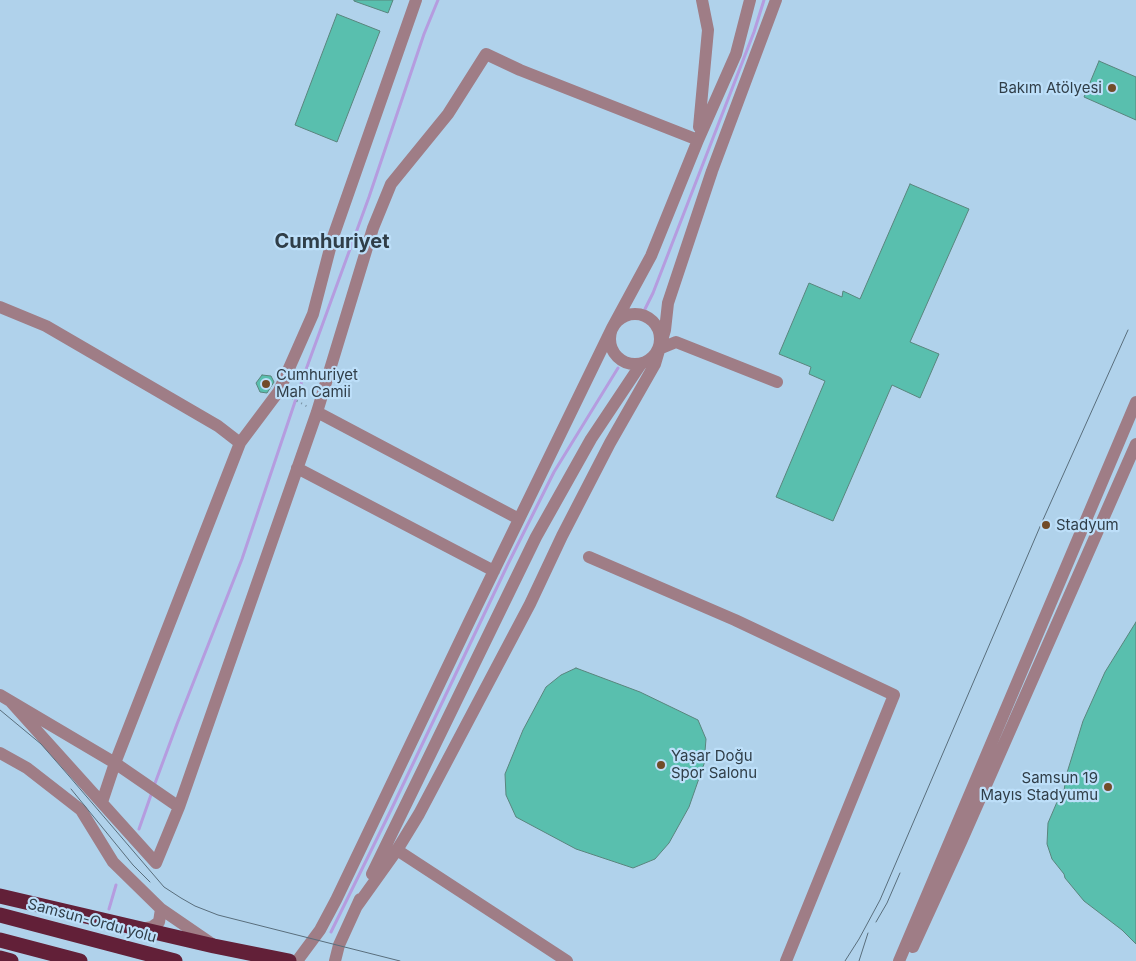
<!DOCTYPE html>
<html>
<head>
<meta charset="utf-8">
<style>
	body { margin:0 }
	canvas { display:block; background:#b0d2eb }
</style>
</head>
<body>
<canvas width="1136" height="961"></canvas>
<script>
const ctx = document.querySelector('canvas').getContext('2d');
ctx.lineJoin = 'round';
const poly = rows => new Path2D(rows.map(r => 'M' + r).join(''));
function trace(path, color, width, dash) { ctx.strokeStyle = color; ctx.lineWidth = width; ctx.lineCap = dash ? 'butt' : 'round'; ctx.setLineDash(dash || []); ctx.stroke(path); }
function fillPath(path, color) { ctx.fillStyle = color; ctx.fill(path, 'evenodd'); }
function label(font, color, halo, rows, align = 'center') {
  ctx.font = font + ' Inter,sans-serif'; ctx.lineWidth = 4.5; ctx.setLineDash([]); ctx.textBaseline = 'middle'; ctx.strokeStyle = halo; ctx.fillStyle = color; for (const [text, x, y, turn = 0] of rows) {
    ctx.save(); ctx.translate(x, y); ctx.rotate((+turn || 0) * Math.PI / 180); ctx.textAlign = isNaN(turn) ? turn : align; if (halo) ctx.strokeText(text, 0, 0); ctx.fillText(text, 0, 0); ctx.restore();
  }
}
const stream = poly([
	[645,309,653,293,754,32,764,0],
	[154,786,177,724,242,559,304,375,369,197,424,34,438,0],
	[139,829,152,792],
	[109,909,116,885],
	[331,932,391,810,508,564,554,472,618,368]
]);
const building = poly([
	[354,0,393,0,388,13,354,1,354,0],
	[337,14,380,31,337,142,295,125,337,14],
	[1099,61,1136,77,1136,120,1084,97,1099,61],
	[910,184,969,209,910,342,939,354,920,398,892,385,833,521,776,497,825,381,809,374,811,367,779,354,809,283,842,297,843,291,860,299,910,184],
	[262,375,271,376,274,382,267,393,260,392,256,383,262,375],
	[1136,622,1136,944,1122,930,1084,901,1065,878,1064,874,1052,859,1047,844,1048,823,1060,795,1064,791,1066,776,1083,721,1105,672,1136,622],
	[576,668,640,692,698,720,706,739,704,764,689,807,669,843,655,859,633,868,576,849,516,817,506,795,505,774,523,730,546,687,561,675,576,668]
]);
const path = poly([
	[288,396,308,407]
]);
const minor = poly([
	[699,127,708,30,702,0],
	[0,307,46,326,218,426,240,443],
	'610 339a25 25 0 1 1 50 0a25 25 0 1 1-50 0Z',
	[659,349,676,342,777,382],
	[317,412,519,519],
	[297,468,494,571],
	[589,557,735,620,894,695,786,961],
	[0,695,115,763,102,802],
	[11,702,156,863,179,807,317,412,373,228,391,184,448,114,486,54,520,70,698,140],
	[0,753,27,768,81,810,113,862,161,909,212,944],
	[179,807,115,763,240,443,279,391,313,314,333,237,416,0],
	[397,850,567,961],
	[372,874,536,537,591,439,641,364],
	[357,906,397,850,419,814,530,604,562,536,610,443,655,364,665,330,668,303,712,171,776,0],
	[142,929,152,927,159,922,161,909],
	[913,947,961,842,1136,444],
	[297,961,320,930,336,900,470,620,612,328,651,256,698,140,736,54,750,0],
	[335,961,339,945,360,899],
	[899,961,1136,402]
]);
const highway = poly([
	[0,896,214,946,289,961],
	[0,915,175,961],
	[0,940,80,961],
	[0,958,11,961]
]);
const tram = poly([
	[0,710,41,744,69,776,164,887,181,898,195,906,218,915,400,961],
	[71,789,133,865,150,882],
	[876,922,887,903,900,873],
	[845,961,859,939,880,900,1042,522,1128,330],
	[859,961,868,933]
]);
const markers = [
	[1112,88,5,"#724c29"],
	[266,384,5,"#724c29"],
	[1046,525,5,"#724c29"],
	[661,765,5,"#724c29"],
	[1108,787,5,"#724c29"]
];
const poiNames = [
	["Bakım Atölyesi",1102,88,"right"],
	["Cumhuriyet",276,375],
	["Mah Camii",276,392],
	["Stadyum",1056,525],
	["Yaşar Doğu",671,756],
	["Spor Salonu",671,773],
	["Samsun 19",1098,778,"right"],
	["Mayıs Stadyumu",1098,795,"right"]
];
const streetNames = [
	["Samsun-Ordu yolu",92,921,15]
];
const districtNames = [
	["Cumhuriyet",332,242]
];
trace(stream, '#b59cdf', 3);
fillPath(building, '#59bfae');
trace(building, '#59857d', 1);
trace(path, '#7891a3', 2, [1, 4]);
trace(minor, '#9f7d86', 12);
trace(highway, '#622038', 15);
trace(tram, '#596e7c', 1);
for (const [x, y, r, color] of markers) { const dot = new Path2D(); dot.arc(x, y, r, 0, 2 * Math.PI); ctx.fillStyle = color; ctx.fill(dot); trace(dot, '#bddff9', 2); }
label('15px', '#303e48', '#bddff9', poiNames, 'left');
label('15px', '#303e48', '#bddff9', streetNames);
label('bold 20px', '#303e48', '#bddff9', districtNames);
</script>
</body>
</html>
